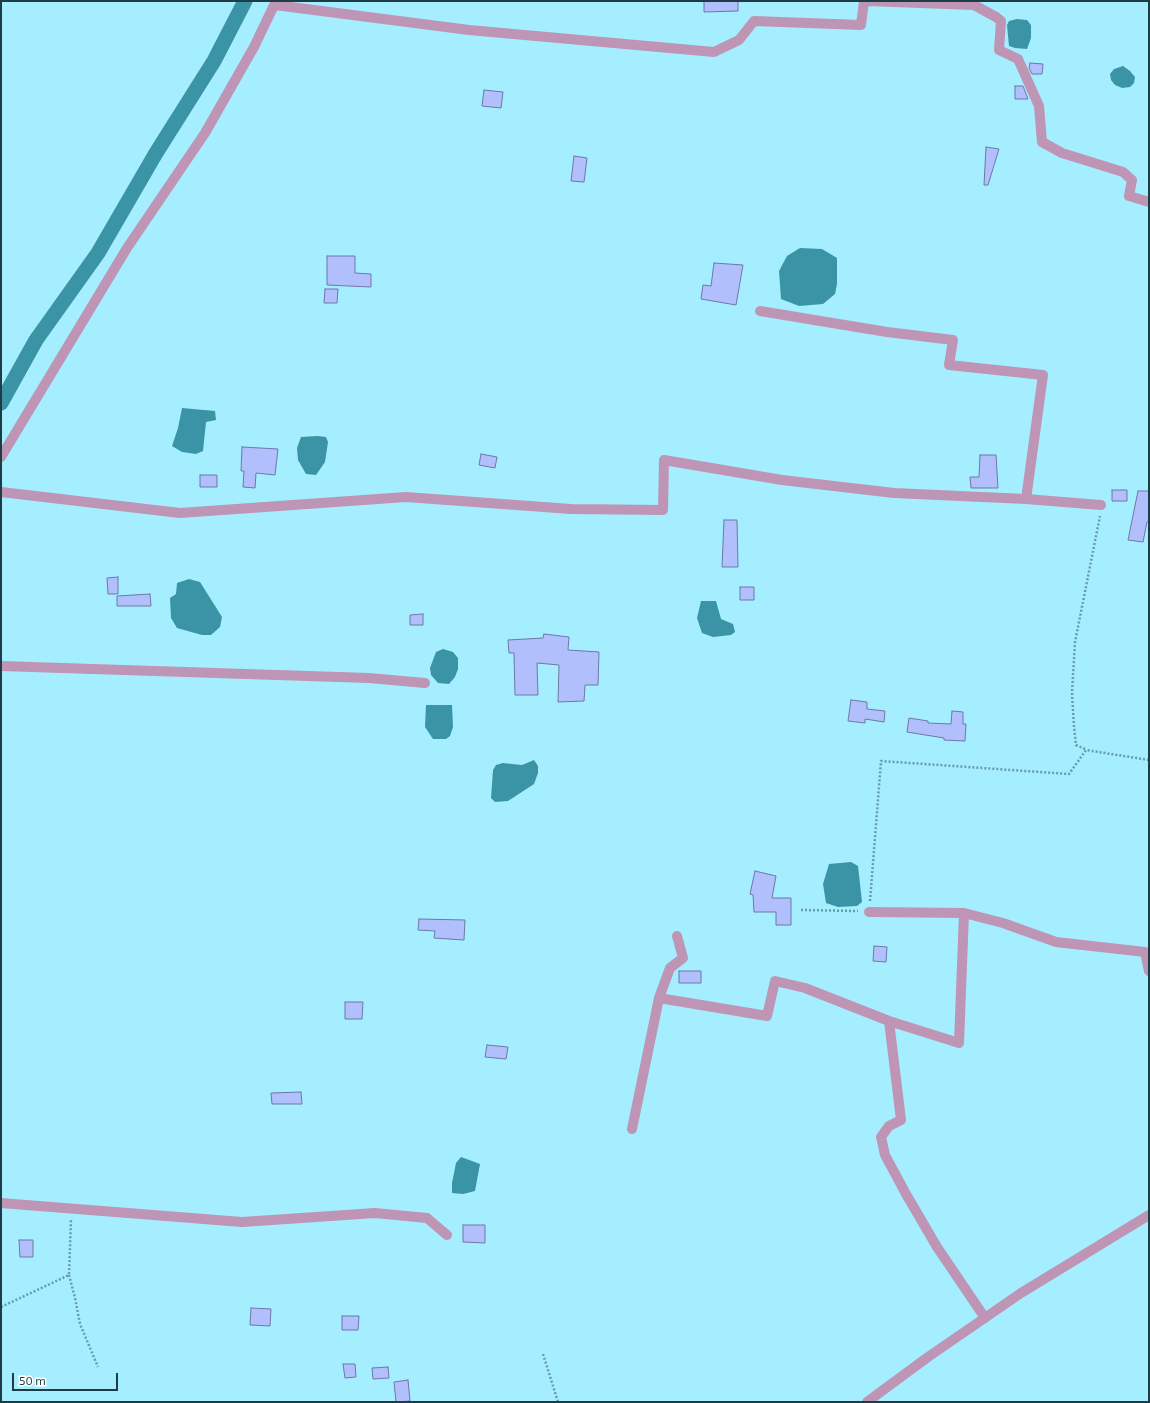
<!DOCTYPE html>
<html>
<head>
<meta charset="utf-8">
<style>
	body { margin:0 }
	#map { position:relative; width:1150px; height:1403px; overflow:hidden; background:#a5eeff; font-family:"Exo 2",sans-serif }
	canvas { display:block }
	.frame { position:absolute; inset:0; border:2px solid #1e3c43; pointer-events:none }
	.scale { position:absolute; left:12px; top:1373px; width:106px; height:18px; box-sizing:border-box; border:2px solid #1e3c43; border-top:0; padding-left:5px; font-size:12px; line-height:14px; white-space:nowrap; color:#1e3c43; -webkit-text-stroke:3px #fff; paint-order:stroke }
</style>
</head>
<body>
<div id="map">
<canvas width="1150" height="1403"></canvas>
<div class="frame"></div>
<div class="scale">50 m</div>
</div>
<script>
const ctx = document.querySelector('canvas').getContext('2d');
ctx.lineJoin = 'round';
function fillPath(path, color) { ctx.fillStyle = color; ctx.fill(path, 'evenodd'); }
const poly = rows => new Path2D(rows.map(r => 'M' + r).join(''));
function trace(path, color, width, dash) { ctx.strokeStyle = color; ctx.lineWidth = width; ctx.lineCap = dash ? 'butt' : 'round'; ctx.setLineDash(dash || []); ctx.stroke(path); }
const water = poly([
	[1017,19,1027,20,1031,25,1031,38,1027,49,1015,48,1009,46,1007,25,1009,21],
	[1123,66,1130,71,1135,77,1134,83,1130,87,1122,88,1115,85,1111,80,1110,74,1114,69],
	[800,248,822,249,837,258,837,284,835,294,823,304,799,306,781,299,779,271,787,256],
	[182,408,215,411,216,420,206,422,203,451,196,454,182,452,172,446,178,428],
	[318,436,326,437,328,442,325,462,316,475,306,474,298,460,297,448,301,437],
	[189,579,200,582,222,617,220,627,211,635,202,635,177,628,171,618,170,598,176,594,177,583],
	[701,601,716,601,721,619,733,624,735,632,731,635,713,637,702,633,697,618],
	[443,649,453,652,458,658,458,669,455,677,449,684,438,683,431,675,430,668,436,652],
	[426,705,452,705,453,727,450,736,446,739,433,739,425,727],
	[534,760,538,766,538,773,534,784,508,801,495,802,491,798,493,770,496,765,503,763,522,765],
	[851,862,858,866,862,902,857,906,838,907,826,903,823,884,829,864],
	[461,1157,480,1164,475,1191,463,1194,452,1193,452,1183,456,1163]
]);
const canal = poly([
	[1,403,36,340,98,253,156,153,214,61,245,1]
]);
const building = poly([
	[704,1,738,1,738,11,704,12,704,1],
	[1030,63,1043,64,1042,74,1032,74,1029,68,1030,63],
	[1015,86,1023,86,1028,99,1015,99,1015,86],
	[484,90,503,92,501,108,482,106,484,90],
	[986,147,999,149,988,185,984,185,986,147],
	[574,156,587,158,584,182,571,181,574,156],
	[327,256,355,256,355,273,371,274,371,287,327,285,327,256],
	[714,263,743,265,736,305,701,299,703,285,711,286,714,263],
	[325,289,338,289,337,303,324,303,325,289],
	[242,447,278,449,275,475,256,473,255,488,243,487,244,471,241,471,242,447],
	[481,454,497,457,495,468,479,465,481,454],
	[980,455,996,455,998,488,971,488,970,477,979,477,980,455],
	[200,475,217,475,217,487,200,487,200,475],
	[1112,490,1127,490,1127,501,1112,501,1112,490],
	[1138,491,1149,491,1149,522,1147,522,1143,542,1128,540,1138,491],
	[724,520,737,520,738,567,722,567,724,520],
	[118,577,118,594,108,594,107,578,118,577],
	[740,587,754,587,754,600,740,600,740,587],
	[150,594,151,606,117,606,117,596,150,594],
	[423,614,423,625,410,625,410,615,423,614],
	[544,634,569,637,568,650,599,652,598,685,585,685,584,701,558,702,559,665,537,663,538,695,515,695,514,653,509,653,508,640,543,638,544,634],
	[851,700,867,702,867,709,885,711,884,722,865,719,865,723,848,721,851,700],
	[952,711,963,712,963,724,966,724,965,741,944,740,944,738,907,732,909,718,928,721,928,723,951,724,952,711],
	[755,871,776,876,772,898,791,898,791,925,776,925,776,912,754,912,753,895,750,894,755,871],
	[419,919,465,920,464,940,434,938,435,931,418,930,419,919],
	[874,946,887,947,886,962,873,961,874,946],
	[679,971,701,971,701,983,679,983,679,971],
	[345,1002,363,1002,362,1019,345,1019,345,1002],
	[487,1045,508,1047,506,1059,485,1057,487,1045],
	[301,1092,302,1104,272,1104,271,1093,301,1092],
	[463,1225,485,1225,485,1243,463,1242,463,1225],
	[19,1240,33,1240,33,1257,20,1257,19,1240],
	[251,1308,271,1309,270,1326,250,1325,251,1308],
	[342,1316,359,1316,358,1330,342,1330,342,1316],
	[343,1364,355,1364,356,1377,345,1378,343,1364],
	[388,1367,389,1378,373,1379,372,1368,388,1367],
	[408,1380,410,1401,396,1402,394,1382,408,1380]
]);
const path = poly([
	[1085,749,1076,745,1074,727,1072,693,1075,642,1100,516],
	[870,901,881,761,1069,774,1086,750,1149,760],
	[801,910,858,911],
	[69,1275,75,1298,80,1324,98,1367],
	[1,1307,69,1275,71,1219],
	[543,1354,558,1402]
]);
const minor = poly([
	[867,1,974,5,996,17,1001,21,999,50,1018,59,1039,106,1042,142,1062,153,1123,172,1132,180,1129,196,1149,202],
	[275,5,469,30,714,52,739,40,754,21,861,25,864,1],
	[760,311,887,332,953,340,949,365,1043,375,1026,499],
	[1,457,127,248,205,133,254,47,276,1],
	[1,492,180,513,406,497,571,509,663,510,664,460,782,480,894,493,1026,499,1101,505],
	[1,666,369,678,425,683],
	[964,913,1003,923,1056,942,1145,952,1149,971],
	[659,998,767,1016,775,981,805,988,889,1021,959,1043,964,913,869,912],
	[889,1021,901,1120,889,1126,881,1137,885,1155,906,1194,937,1247,985,1318],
	[632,1129,659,998,670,968,683,958,677,936],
	[1,1203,242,1222,375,1213,427,1218,447,1235],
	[867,1402,928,1357,1021,1293,1149,1215]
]);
fillPath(water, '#3b93a6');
trace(canal, '#3b93a6', 15);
fillPath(building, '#b1bffc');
trace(building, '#6d78a8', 1);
trace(path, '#679ca9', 2.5, [2, 2]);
trace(minor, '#be95b5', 10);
</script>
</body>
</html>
